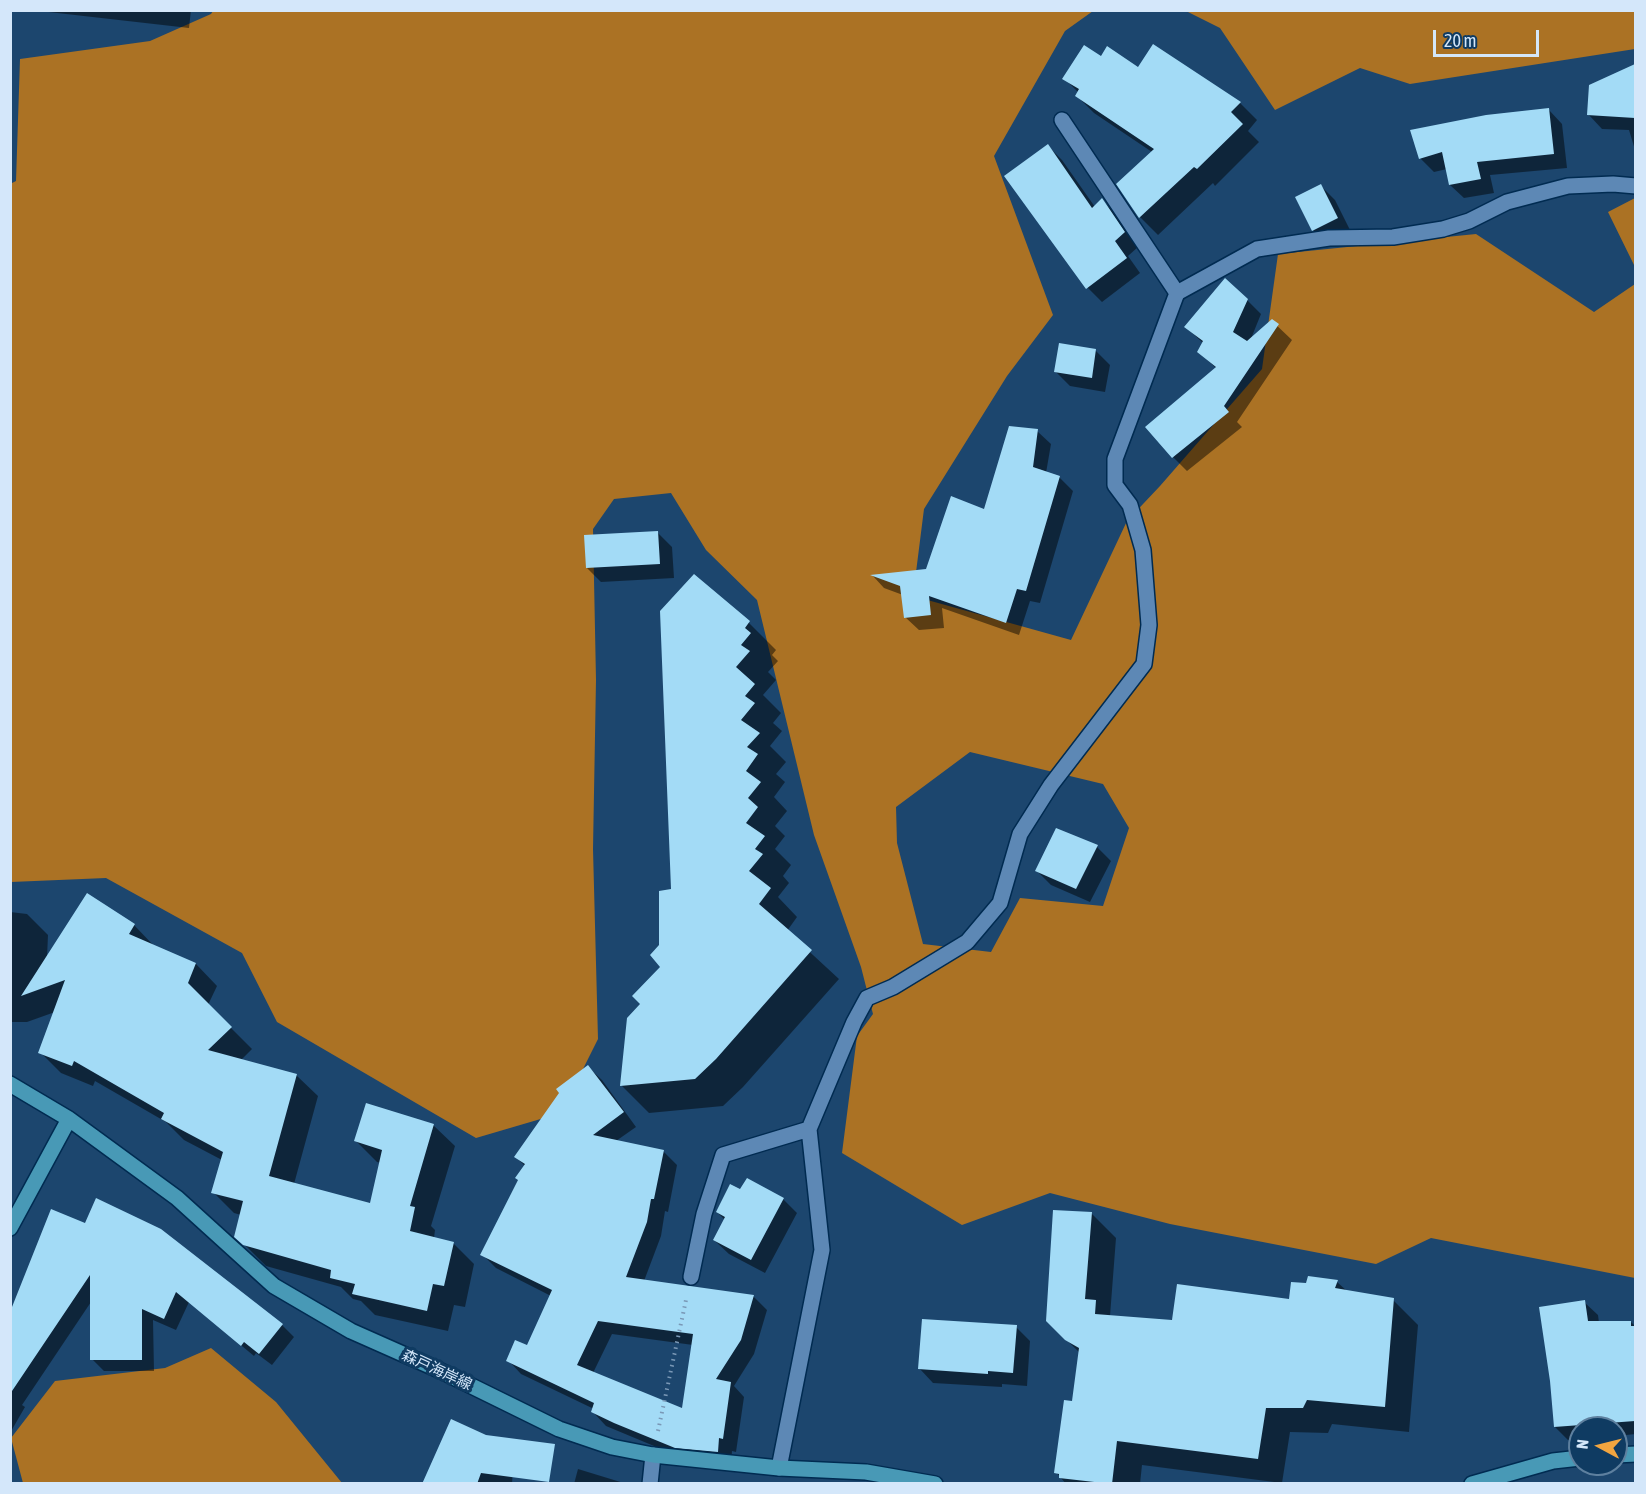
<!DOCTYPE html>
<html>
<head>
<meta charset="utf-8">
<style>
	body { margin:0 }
	#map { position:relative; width:1646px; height:1494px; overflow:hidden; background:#1c466e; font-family:"Asap Condensed",sans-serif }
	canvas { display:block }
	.frame { position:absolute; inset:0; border:12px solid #d4e7fa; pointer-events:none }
	.north { position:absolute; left:1568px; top:1416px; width:60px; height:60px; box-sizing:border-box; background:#0f3b62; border:2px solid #5e809f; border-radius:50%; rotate:277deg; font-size:16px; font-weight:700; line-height:24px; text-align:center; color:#d4e7fa }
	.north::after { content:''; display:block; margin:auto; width:21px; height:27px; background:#f1a540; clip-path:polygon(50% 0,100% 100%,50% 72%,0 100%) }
	.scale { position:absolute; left:1433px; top:30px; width:106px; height:27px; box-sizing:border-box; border:3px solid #d4e7fa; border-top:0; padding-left:8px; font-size:18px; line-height:21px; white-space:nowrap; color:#d4e7fa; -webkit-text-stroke:4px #0f3b62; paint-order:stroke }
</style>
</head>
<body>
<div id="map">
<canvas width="1646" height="1494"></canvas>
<div class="frame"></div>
<div class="north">N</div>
<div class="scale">20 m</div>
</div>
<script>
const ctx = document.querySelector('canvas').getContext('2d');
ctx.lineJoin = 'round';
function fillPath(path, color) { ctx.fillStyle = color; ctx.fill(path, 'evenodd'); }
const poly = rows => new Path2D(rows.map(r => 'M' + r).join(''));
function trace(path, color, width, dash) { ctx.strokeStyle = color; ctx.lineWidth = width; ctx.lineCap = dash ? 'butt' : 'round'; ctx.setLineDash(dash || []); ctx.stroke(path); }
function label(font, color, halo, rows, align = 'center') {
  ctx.font = font + ' "Asap Condensed","Noto Sans JP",sans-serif'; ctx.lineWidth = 6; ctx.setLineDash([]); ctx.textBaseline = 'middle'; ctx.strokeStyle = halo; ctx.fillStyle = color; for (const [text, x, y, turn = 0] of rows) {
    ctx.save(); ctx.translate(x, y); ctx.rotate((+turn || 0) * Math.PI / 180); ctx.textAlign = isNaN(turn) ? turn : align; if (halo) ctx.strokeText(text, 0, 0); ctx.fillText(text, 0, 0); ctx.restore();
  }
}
const forest = poly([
	[213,11,1093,11,1065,31,994,156,1053,315,1007,376,924,509,913,596,1071,640,1127,521,1160,486,1262,369,1278,254,1476,234,1594,312,1635,284,1635,1278,1431,1238,1376,1264,1170,1224,1050,1193,962,1225,842,1153,857,1036,873,1014,861,967,814,835,757,600,706,550,671,493,614,499,593,529,596,680,593,849,598,1039,561,1113,476,1138,277,1022,242,953,106,878,11,882,10,184,16,181,20,59,150,41,211,14],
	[970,752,1103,784,1129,828,1103,906,1020,898,991,952,923,944,897,843,896,807],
	[1186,11,1635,11,1635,49,1410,84,1360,68,1275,110,1220,28],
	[1635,198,1635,267,1608,212],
	[211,1348,276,1402,342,1483,23,1483,11,1438,55,1381,165,1368]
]);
const shadow = poly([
	[31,10,191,10,189,28],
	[1101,58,1240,103,1257,120,1248,131,1259,142,1215,186,1213,183,1158,235,1140,217,1118,185,1152,152,1094,113,1077,96,1079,93,1064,78],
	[1636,66,1636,153,1629,130,1602,129,1588,114,1590,86],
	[1549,110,1562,124,1567,168,1490,175,1494,193,1464,198,1450,185,1447,169,1434,172,1420,158],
	[1048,146,1062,160,1095,207,1102,200,1116,214,1138,247,1128,256,1140,273,1102,302,1088,288],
	[1321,186,1335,200,1351,232,1327,244,1313,230],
	[1247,300,1261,314,1250,341,1272,321,1292,340,1237,422,1242,427,1187,471,1173,457,1217,369,1199,352,1203,343,1186,327],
	[1096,351,1110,365,1105,392,1070,386,1056,372],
	[1037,431,1051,444,1046,473,1059,477,1073,491,1040,603,1030,601,1019,635,942,608,944,628,919,630,905,617,903,595,884,588,873,576,928,570,985,511],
	[658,533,672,547,674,578,601,582,587,568],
	[661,612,749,623,776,650,772,655,778,661,768,672,776,680,763,695,781,713,773,723,782,731,770,746,786,762,776,774,785,782,774,797,787,811,775,826,785,836,775,849,791,865,783,876,789,883,778,897,797,917,787,931,839,979,743,1087,723,1106,649,1113,622,1086,629,1019,643,1004,662,967,661,946,673,891],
	[1057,830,1097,847,1111,861,1090,902,1051,885,1037,871],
	[87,895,134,925,155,947,196,964,217,986,208,1005,252,1049,241,1060,296,1075,318,1096,294,1184,371,1205,381,1163,377,1162,356,1141,433,1125,455,1146,431,1226,435,1230,434,1238,453,1243,474,1264,465,1307,454,1305,448,1331,375,1315,361,1301,353,1299,341,1287,266,1266,236,1236,241,1215,234,1213,213,1192,222,1160,184,1140,166,1122,95,1081,93,1086,61,1073,40,1052,55,1012,27,1022,10,1022,10,912,27,914,48,935,47,958],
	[588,1067,602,1080,636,1127,616,1141,663,1151,677,1165,668,1212,665,1211,661,1236,644,1281,753,1296,767,1310,754,1354,734,1386,744,1397,736,1452,732,1451,731,1465,690,1461,606,1426,593,1412,594,1409,521,1374,508,1360,528,1347,551,1296,496,1268,482,1254,525,1166,516,1157],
	[612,1334,693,1345,684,1410,593,1373],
	[741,1191,783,1199,797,1213,765,1273,729,1254,714,1240,725,1220,717,1212],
	[52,1211,282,1325,294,1337,272,1365,256,1353,254,1356,189,1302,176,1330,153,1320,154,1371,104,1371,92,1359,91,1302,22,1405,25,1407,10,1433,10,1313],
	[1091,1213,1116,1238,1110,1316,1173,1322,1291,1300,1307,1285,1337,1282,1347,1291,1393,1300,1418,1325,1409,1432,1332,1424,1328,1433,1290,1432,1282,1483,1142,1465,1140,1484,1066,1484,1056,1472,1074,1403,1080,1353,1047,1321],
	[1584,1302,1598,1315,1599,1323,1631,1322,1636,1327,1636,1434,1616,1436,1616,1428,1580,1428,1580,1439,1568,1440,1555,1427],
	[1016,1327,1030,1341,1027,1386,1002,1384,1002,1387,933,1383,919,1368],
	[514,1453,512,1484,444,1484],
	[578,1469,627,1484,574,1484]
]);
const building = poly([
	[1153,44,1241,102,1231,112,1243,124,1197,169,1194,167,1139,218,1116,184,1154,149,1075,96,1079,89,1062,79,1084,45,1101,56,1107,46,1138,67],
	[1635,64,1635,118,1587,115,1589,85],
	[1549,108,1554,154,1477,162,1481,179,1449,185,1442,152,1419,159,1410,130,1486,115],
	[1048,144,1092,208,1102,198,1125,232,1115,241,1127,258,1086,289,1004,176],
	[1321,184,1338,218,1312,231,1295,197],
	[1225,278,1248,299,1233,332,1247,341,1272,319,1279,324,1224,406,1229,412,1172,458,1145,427,1216,367,1197,352,1203,341,1184,327],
	[1059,343,1096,349,1092,378,1054,372],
	[1009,426,1038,429,1033,467,1060,476,1026,591,1017,589,1006,623,929,596,931,615,904,618,900,586,870,575,926,569,951,496,984,509],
	[658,531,660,564,586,568,584,535],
	[694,574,750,621,745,628,751,633,741,645,750,651,736,667,755,684,745,696,755,703,741,720,760,733,747,747,758,754,746,771,761,782,748,798,758,807,746,823,765,836,755,849,763,854,749,871,771,888,759,904,812,950,716,1059,695,1079,620,1086,627,1018,640,1004,632,996,660,967,650,955,659,945,659,891,671,889,660,611],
	[1056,828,1098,845,1076,889,1035,871],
	[87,893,135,924,129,934,196,963,188,983,232,1027,208,1050,297,1074,269,1176,370,1203,382,1150,354,1141,366,1103,434,1124,410,1206,415,1207,410,1231,454,1242,444,1286,433,1284,427,1311,352,1294,355,1284,330,1278,331,1270,243,1245,234,1237,243,1201,211,1193,223,1152,161,1119,164,1113,74,1061,72,1066,38,1053,65,980,21,996],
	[588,1065,624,1112,593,1135,664,1150,654,1199,651,1199,647,1222,626,1277,754,1295,741,1340,716,1379,731,1382,723,1439,719,1438,718,1452,675,1448,614,1423,591,1412,594,1403,506,1361,515,1340,527,1345,552,1290,480,1255,518,1180,515,1178,525,1164,514,1157,559,1093,556,1089],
	[598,1321,693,1334,682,1408,577,1365],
	[747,1178,784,1198,751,1260,713,1240,725,1217,716,1212,730,1184,740,1189],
	[96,1198,161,1229,283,1324,259,1354,244,1342,241,1346,176,1292,164,1319,142,1309,142,1360,90,1360,90,1275,10,1394,10,1312,51,1209,85,1223],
	[1053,1210,1092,1212,1085,1299,1096,1300,1095,1314,1172,1320,1177,1284,1289,1299,1291,1282,1306,1283,1308,1276,1338,1280,1335,1288,1394,1298,1385,1407,1307,1400,1303,1408,1266,1408,1258,1459,1117,1441,1112,1484,1059,1478,1059,1474,1054,1473,1064,1400,1072,1401,1079,1348,1065,1340,1046,1321],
	[1585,1300,1588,1321,1631,1321,1631,1326,1635,1326,1635,1421,1554,1427,1550,1381,1539,1307],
	[922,1319,1017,1325,1013,1373,988,1371,988,1374,918,1369],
	[451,1419,486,1435,555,1444,549,1482,481,1473,477,1484,422,1484]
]);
const path = poly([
	[658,1431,686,1300]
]);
const lane = poly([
	[1177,293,1257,249,1329,238,1393,237,1443,229,1469,221,1507,202,1568,186,1613,184,1636,186],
	[650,1484,653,1455]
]);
const street = poly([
	[691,1277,704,1214,723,1155,809,1129,854,1022,867,998,893,987,967,942,1000,903,1020,834,1051,785,1144,664,1149,625,1143,550,1130,505,1115,485,1115,459,1177,293,1062,120],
	[779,1468,822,1250,809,1129]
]);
const secondary = poly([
	[10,1084,69,1119,177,1198,274,1286,351,1331,439,1370,559,1429,612,1447,653,1455,779,1468,866,1472,935,1484],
	[10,1228,69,1119],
	[1616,1455,1636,1454],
	[1472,1484,1553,1461,1580,1458]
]);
const streetNames = [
	["森戸海岸線",437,1370,25]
];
fillPath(forest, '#ab7224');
fillPath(shadow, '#0007');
fillPath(building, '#a3dbf6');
trace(lane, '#002b51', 18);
trace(street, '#002b51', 18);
trace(secondary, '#002b51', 18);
trace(path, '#7a98b6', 4, [1.5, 4.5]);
trace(lane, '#5d88b5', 15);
trace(street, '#5d88b5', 15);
trace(secondary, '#4899b6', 15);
label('15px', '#d4e7fa', '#0f3b62', streetNames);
</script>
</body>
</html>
